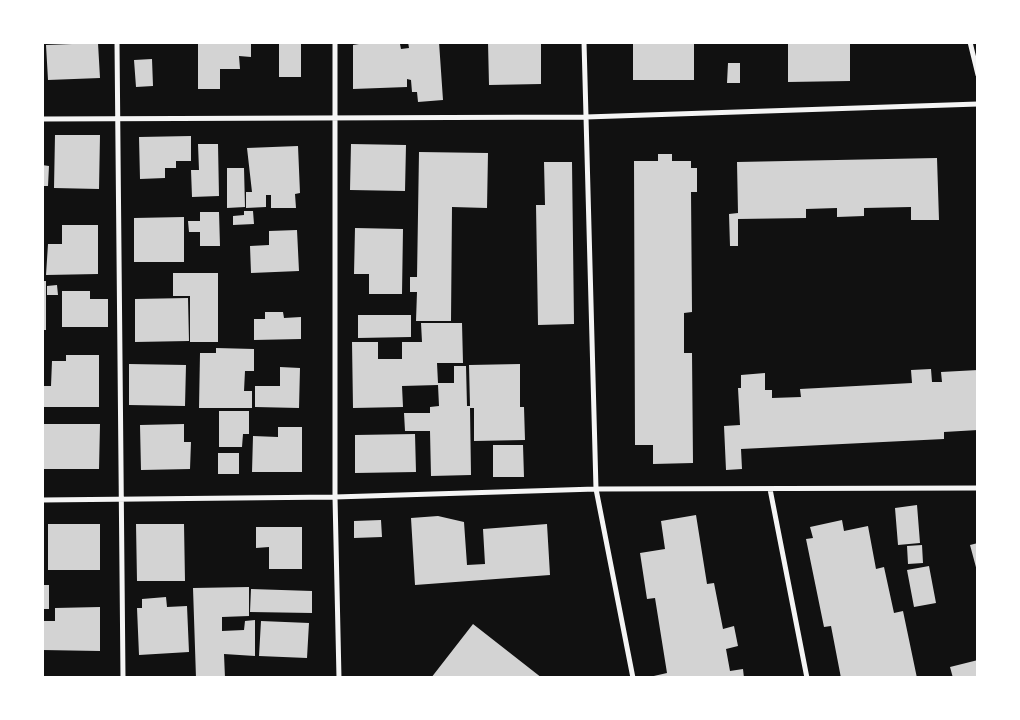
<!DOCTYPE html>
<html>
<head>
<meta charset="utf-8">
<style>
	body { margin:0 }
	#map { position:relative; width:1020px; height:720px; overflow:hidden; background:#111; font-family:Commissioner,sans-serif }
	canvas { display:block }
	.frame { position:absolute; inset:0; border:44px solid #fff; pointer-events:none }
</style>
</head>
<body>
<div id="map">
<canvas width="1020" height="720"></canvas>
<div class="frame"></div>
</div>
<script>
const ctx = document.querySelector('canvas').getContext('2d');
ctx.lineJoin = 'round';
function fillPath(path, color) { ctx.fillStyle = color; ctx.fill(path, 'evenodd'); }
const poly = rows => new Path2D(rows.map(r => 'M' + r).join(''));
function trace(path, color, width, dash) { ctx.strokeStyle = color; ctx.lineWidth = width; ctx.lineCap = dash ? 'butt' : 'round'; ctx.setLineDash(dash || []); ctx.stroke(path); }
const building = poly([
	[198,42,251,42,251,57,239,56,240,69,220,69,220,89,198,89],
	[279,42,301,42,301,77,279,77],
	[371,42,400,44,401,49,409,48,408,42,439,42,443,100,418,102,417,92,412,92,411,80,407,79,407,87,353,89,353,45],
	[488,42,541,42,541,84,489,85],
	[633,42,694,42,694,80,633,80],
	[788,42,850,42,850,81,788,82],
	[98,43,100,78,48,80,46,45],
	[152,59,153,86,136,87,134,60],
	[728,63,740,63,740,83,727,83],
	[55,135,100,135,99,189,54,188],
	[191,136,191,161,176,161,176,168,165,168,165,178,140,179,139,137],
	[198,144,218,144,219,196,192,197,191,170,199,170],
	[351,144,406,145,405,191,350,190],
	[298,146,300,193,295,194,296,208,271,208,271,195,266,195,266,207,246,208,246,192,252,192,247,148],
	[419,152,488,153,487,208,452,207,451,321,416,321,417,292,410,292,410,277,417,277],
	[658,154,672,154,672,161,691,161,691,168,697,168,697,192,691,192,692,312,684,313,684,353,692,353,693,463,653,464,653,445,635,445,634,161,658,161],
	[937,158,939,220,911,220,911,207,864,208,864,216,837,217,837,208,806,209,806,218,738,219,738,246,730,246,729,214,738,213,737,162],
	[544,162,572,162,574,324,538,325,536,205,545,205],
	[42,165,49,166,48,186,42,186],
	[227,168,244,168,245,207,227,208],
	[244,211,253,211,254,224,233,225,233,216,244,215],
	[200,212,219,212,220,246,200,246,200,232,189,232,188,221,200,221],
	[184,217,184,262,134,262,134,218],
	[62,225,98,225,98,274,46,275,48,244,62,244],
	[355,228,403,229,402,294,369,294,369,274,354,274],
	[297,230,299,271,251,273,250,246,269,245,269,231],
	[173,273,218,273,218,342,190,342,190,296,173,296],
	[42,281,46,281,46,330,42,330],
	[57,285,58,295,47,295,47,286],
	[62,291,90,291,90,299,108,299,108,327,62,327],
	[188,298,189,341,135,342,135,299],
	[265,312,283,312,284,318,301,317,301,339,254,340,254,319,265,319],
	[358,315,411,315,411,337,358,338],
	[421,323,462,323,463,363,437,363,438,383,454,383,454,366,466,366,467,406,470,406,469,365,520,364,520,407,524,407,525,440,474,441,474,408,470,408,471,475,431,476,430,431,405,431,404,413,430,413,430,407,439,406,438,385,402,386,403,407,353,408,352,342,378,342,378,359,402,359,402,342,422,342],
	[216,348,254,349,254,371,245,371,244,391,252,391,252,408,199,408,200,353,216,353],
	[66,355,99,355,99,407,42,407,42,386,51,386,52,361,66,361],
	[129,364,186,365,185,406,129,405],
	[280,367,300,368,299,408,255,407,255,386,280,386],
	[931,369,932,382,942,382,941,372,978,370,978,430,944,432,944,439,741,449,742,469,726,470,724,426,740,425,738,388,741,388,741,375,765,373,765,390,772,390,772,398,801,397,800,389,912,383,911,370],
	[219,411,249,411,249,434,243,434,242,447,219,447],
	[42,424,100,424,99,469,42,469],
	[184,424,184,442,191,442,190,469,141,470,140,425],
	[278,427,302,427,302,472,252,472,253,436,278,437],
	[415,434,416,472,355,473,355,435],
	[493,445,523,445,524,477,493,477],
	[218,453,239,453,239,474,218,474],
	[917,505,920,543,898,545,895,508],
	[696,515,707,584,714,583,723,629,734,626,738,646,726,649,730,671,743,669,744,678,645,678,667,673,655,598,647,599,640,553,665,549,661,521],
	[438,516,464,522,467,565,485,564,483,529,547,524,550,575,415,585,411,518],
	[381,520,382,537,354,538,354,521],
	[842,520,844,531,868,526,876,569,884,567,894,613,903,611,917,678,841,678,831,626,824,627,806,539,813,538,810,527],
	[48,524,100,524,100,570,48,570],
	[136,524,184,524,185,581,137,581],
	[256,527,302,527,302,569,269,569,269,547,256,548],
	[978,543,978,571,977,571,970,545],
	[922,545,923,563,908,564,907,546],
	[929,566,936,603,914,607,907,570],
	[42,585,49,585,49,609,42,609],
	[249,587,249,616,222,617,222,631,244,630,245,621,255,620,255,656,224,654,225,678,196,678,193,588],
	[251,589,312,591,312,613,250,612],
	[166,597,167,607,187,606,189,652,139,655,137,608,142,608,142,599],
	[100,607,100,651,42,650,42,621,55,621,55,608],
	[261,621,309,623,307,658,259,656],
	[473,624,542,678,431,678],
	[978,660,978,678,953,678,950,667]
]);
const minor = poly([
	[117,42,123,678],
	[335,42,335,497,339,678],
	[584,42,596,489,633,678],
	[970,42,978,75],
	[42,119,586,117,978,104],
	[770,489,807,678],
	[42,500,335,497,596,489,978,488]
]);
fillPath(building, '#d3d3d3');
trace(minor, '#f5f5f5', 5);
</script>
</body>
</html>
